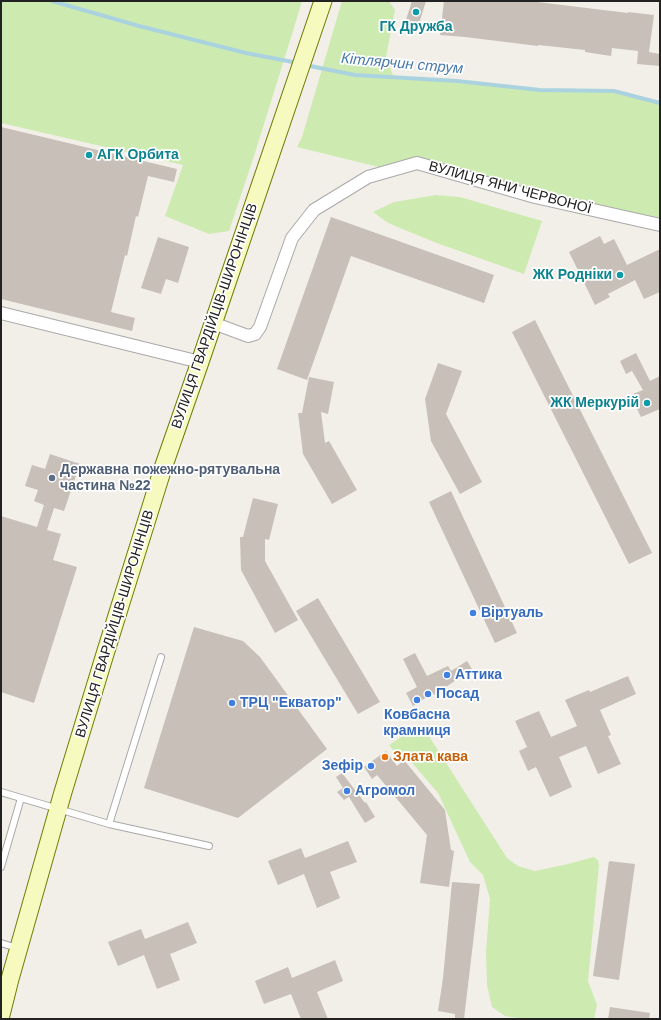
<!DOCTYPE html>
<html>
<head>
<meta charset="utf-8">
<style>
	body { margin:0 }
	#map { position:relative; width:661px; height:1020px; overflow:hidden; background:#f2efe9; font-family:Helvetica,sans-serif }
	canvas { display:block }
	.frame { position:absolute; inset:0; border:2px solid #222; pointer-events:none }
</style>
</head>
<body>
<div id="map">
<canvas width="661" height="1020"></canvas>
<div class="frame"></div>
</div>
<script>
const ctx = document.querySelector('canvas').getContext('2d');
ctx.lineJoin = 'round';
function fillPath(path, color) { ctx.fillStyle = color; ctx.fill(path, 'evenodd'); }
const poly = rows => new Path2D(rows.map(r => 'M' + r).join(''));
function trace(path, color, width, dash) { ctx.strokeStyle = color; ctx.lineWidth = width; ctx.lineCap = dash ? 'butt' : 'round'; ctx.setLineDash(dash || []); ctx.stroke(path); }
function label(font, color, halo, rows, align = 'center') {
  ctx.font = font + ' Helvetica,sans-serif'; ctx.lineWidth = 3.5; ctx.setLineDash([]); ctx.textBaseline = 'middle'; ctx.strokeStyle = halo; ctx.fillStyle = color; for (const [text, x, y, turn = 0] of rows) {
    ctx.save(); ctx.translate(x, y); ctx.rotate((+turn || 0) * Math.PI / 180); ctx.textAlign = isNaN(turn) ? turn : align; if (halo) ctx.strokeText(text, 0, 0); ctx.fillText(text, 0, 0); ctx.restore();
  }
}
const grass = poly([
	[1,1,302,1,293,31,255,153,229,231,209,234,165,216,183,165,1,123],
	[342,1,389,1,395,10,386,57,394,78,457,81,540,91,614,92,660,104,660,225,417,163,391,170,297,147,302,137],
	[436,195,460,197,542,221,524,274,434,242,388,223,373,212,394,202],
	[415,728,425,730,507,858,518,866,535,871,568,864,594,857,598,860,599,865,588,981,597,1005,594,1019,524,1019,505,1016,492,1007,487,985,486,952,490,899,483,875,470,862,438,793,408,758,398,756,389,745]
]);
const stream = poly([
	[52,1,139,26,246,53,298,63],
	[305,65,355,75,457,81,540,90,614,91,660,103]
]);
const building = poly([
	[412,1,426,1,418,27,405,23],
	[444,1,529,1,628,13,628,12,654,15,649,52,660,54,660,66,637,64,638,51,612,48,611,56,585,52,585,50,538,45,538,46,465,37,440,35],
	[1,127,177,169,174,182,148,176,138,217,136,216,127,256,125,255,111,312,135,318,132,331,1,299],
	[331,217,494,275,484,303,351,256,307,380,277,369],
	[600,236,604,244,614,239,627,265,660,249,660,292,644,299,635,280,608,294,610,297,595,305,569,252],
	[158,237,189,247,178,283,166,279,161,294,141,288],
	[535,320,652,553,629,564,512,332],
	[636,353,650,381,660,376,660,409,641,417,630,395,643,390,632,371,626,374,620,361],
	[438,363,462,371,446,414,482,482,460,494,431,441,425,399],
	[309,377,334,382,328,414,321,412,325,443,329,441,357,490,332,504,303,454,298,413,302,413],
	[50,454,80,464,64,511,54,508,47,530,61,534,53,560,77,567,34,703,1,692,1,516,37,527,44,505,34,501,38,490,25,486,32,465,45,469],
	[451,491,517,633,495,643,429,502],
	[253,498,278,504,269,540,265,539,265,561,298,620,275,633,241,570,240,537,243,537],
	[318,598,380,702,358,714,296,611],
	[194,627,243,641,260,657,327,749,238,818,144,788],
	[415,653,427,676,448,666,451,671,467,661,472,669,446,687,447,688,434,695,433,693,413,706,406,693,417,687,403,659],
	[628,676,636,694,600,710,611,735,608,736,621,764,598,774,586,746,559,757,572,787,550,797,536,767,528,771,519,751,527,747,515,721,539,711,551,737,577,726,565,700,589,690,590,692],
	[386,751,397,766,404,760,445,810,451,850,454,851,449,887,420,883,427,835,377,775,372,779,364,767],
	[342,773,365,803,366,802,375,817,365,823,349,797,344,800,337,792,343,788,336,777],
	[348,841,357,862,330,872,340,898,317,908,304,874,278,885,268,861,301,848,305,858],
	[609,861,635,864,619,980,593,976],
	[452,882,480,884,464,1019,455,1019,455,1014,438,1011,443,978],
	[188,922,197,943,170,954,180,980,157,989,144,955,118,966,108,942,141,929,145,939],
	[335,960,343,981,317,992,328,1019,301,1019,291,994,264,1004,255,981,288,967,292,978],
	[610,1007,650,1013,649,1019,608,1019]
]);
const service = poly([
	[1,792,109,824,209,846],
	[109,824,161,657],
	[1,867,21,798],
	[1,943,17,948]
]);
const minor = poly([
	[1,313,200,362],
	[213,323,248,336,255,334,260,327,292,238,314,210,368,177,417,163,535,197,660,225]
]);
const secondary = poly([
	[1,1015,10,979,63,792,105,654,163,468,200,362,323,1]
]);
const markers = [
	[416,12,4,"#0f9aa8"],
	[89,155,4,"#0f9aa8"],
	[620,275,4,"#0f9aa8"],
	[647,403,4,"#0f9aa8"],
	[52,478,4,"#5c6f8a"],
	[473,613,4,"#3f7fe0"],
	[447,675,4,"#3f7fe0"],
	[428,694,4,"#3f7fe0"],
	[417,700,4,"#3f7fe0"],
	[232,703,4,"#3f7fe0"],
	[385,757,4,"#e8710a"],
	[371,766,4,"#3f7fe0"],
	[347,791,4,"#3f7fe0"]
];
const cultureNames = [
	["ГК Дружба",416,27,"center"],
	["АГК Орбита",97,155,"left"],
	["ЖК Родніки",612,275],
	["ЖК Меркурій",639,403]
];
const streetNames = [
	["ВУЛИЦЯ ЯНИ ЧЕРВОНОЇ",510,188,15],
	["ВУЛИЦЯ ГВАРДІЙЦІВ-ШИРОНІНЦІВ",215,316,-71],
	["ВУЛИЦЯ ГВАРДІЙЦІВ-ШИРОНІНЦІВ",115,624,-73]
];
const serviceNames = [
	["Державна пожежно-рятувальна",60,470],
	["частина №22",60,486]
];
const shopNames = [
	["Віртуаль",481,613],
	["Аттика",455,675],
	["Посад",436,694],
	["ТРЦ \"Екватор\"",240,703],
	["Ковбасна",417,715,"center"],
	["крамниця",417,731,"center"],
	["Зефір",363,766,"right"],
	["Агромол",355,791]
];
const foodNames = [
	["Злата кава",393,757]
];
const waterNames = [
	["Кітлярчин струм",402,64,5]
];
fillPath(grass, '#cdebb0');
trace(stream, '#aad3df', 4);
fillPath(building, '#c7bfb8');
trace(service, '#a9a9a9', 8);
trace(minor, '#a9a9a9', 14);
trace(secondary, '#707d05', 19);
trace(service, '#fff', 6);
trace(minor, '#fff', 12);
trace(secondary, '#f7fabf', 17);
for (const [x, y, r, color] of markers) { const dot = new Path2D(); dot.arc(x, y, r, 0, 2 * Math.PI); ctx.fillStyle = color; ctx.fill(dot); trace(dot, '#fff', 1.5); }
label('bold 14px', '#0d838f', '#fff', cultureNames, 'right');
label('14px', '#222', '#fff', streetNames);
label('bold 14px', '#4e5e75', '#fff', serviceNames, 'left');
label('bold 14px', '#366cbe', '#fff', shopNames, 'left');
label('bold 14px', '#c56008', '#fff', foodNames, 'left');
label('italic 15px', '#4a7aab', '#fff', waterNames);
</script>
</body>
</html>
